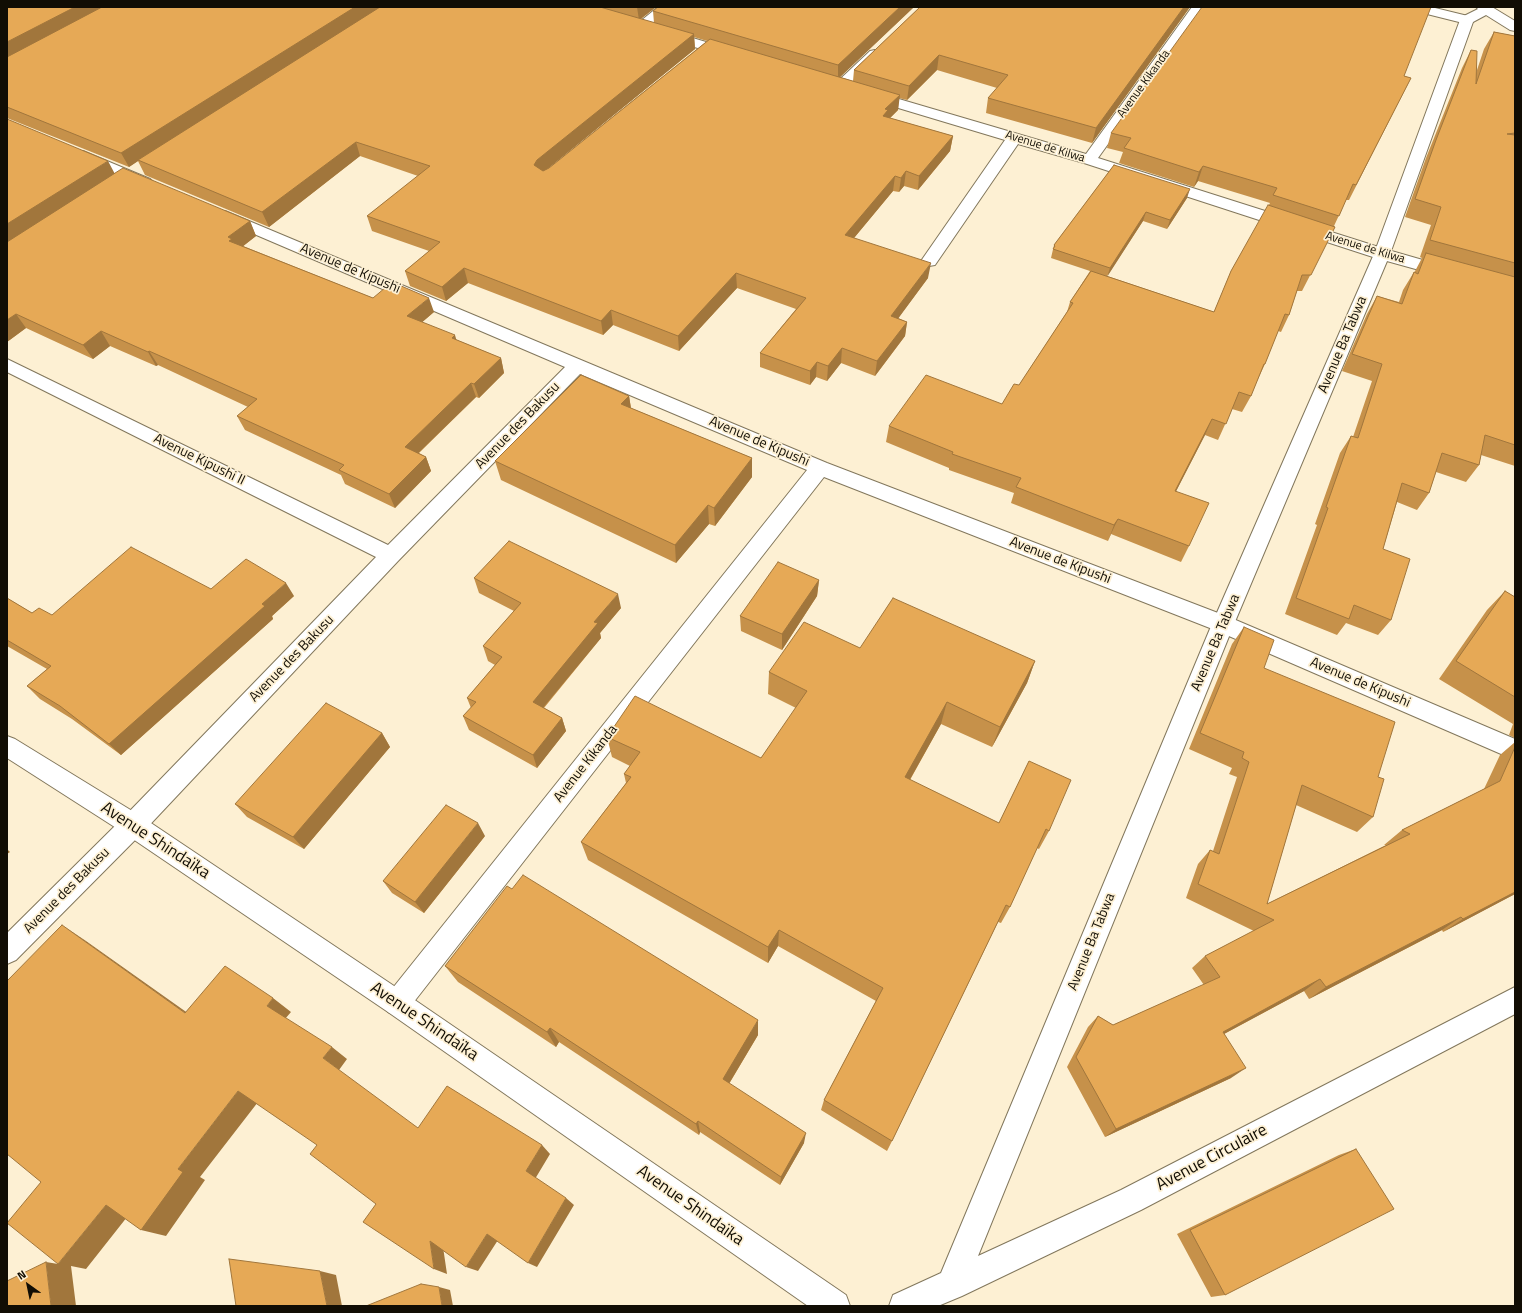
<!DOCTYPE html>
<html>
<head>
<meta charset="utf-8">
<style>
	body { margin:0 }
	#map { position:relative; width:1522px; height:1313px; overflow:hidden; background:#fdf0d3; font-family:"Titillium Web",sans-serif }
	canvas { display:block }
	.frame { position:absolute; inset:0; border:8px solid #110d04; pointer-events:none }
	.north { position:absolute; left:8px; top:1265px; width:40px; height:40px; -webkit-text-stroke:3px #fdf0d3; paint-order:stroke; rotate:327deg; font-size:11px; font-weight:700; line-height:16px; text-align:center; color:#110d04 }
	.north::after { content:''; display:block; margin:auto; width:14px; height:18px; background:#110d04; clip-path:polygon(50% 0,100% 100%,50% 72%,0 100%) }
</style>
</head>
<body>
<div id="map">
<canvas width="1522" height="1313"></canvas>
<div class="frame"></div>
<div class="north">N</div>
</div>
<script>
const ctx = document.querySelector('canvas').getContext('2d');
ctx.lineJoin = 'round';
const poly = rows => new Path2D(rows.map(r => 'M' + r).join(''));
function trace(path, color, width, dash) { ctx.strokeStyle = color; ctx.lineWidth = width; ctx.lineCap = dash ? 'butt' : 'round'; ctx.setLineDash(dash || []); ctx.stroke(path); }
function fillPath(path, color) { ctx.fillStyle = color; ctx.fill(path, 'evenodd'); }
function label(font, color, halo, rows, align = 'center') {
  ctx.font = font + ' "Titillium Web",sans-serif'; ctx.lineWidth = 3.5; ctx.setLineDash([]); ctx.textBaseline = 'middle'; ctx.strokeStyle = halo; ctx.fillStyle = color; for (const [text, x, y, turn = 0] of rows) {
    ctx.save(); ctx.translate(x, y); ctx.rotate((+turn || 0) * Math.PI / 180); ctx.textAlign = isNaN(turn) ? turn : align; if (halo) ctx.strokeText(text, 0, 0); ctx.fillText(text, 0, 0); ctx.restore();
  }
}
const minor = poly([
	[658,7,673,7,647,30,637,30,635,27,637,24,658,7],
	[1192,7,1206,7,1098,158,1388,250,1454,269,1456,273,1454,277,1448,278,1376,258,1084,163,1018,144,935,265,929,266,923,265,921,261,1005,140,865,98,863,95,865,92,870,91,875,92,1086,154,1192,7],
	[1409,7,1431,7,1472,17,1474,20,1472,23,1467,24,1411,10,1409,7],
	[666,30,736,51,738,54,736,57,731,58,661,37,659,34,661,31,666,30],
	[875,50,880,51,882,54,880,57,846,89,841,90,836,89,834,86,836,83,870,51,875,50],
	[83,151,150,179,153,182,150,185,145,187,140,185,78,159,75,156,78,153,83,151],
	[225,211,827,463,1231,618,1515,739,1515,760,1215,630,824,477,406,1012,397,1016,388,1012,384,1003,388,994,807,470,580,374,398,561,142,833,16,960,7,964,7,933,124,817,376,557,7,372,7,359,388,545,565,367,219,219,217,216,219,213,225,211]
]);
const tertiary = poly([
	[1476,7,1492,7,1515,21,1515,31,1510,30,1486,15,1473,22,1390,254,1234,624,978,1256,1121,1190,1515,987,1515,1014,1141,1210,962,1296,938,1306,889,1306,893,1295,941,1273,1212,624,1374,254,1460,20,1462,17,1478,9,1476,7],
	[7,736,15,739,142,817,406,994,846,1295,850,1306,808,1306,388,1012,124,833,7,758,7,736]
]);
const wall = poly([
	[7,7,656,7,641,19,654,23,653,11,914,7,840,77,853,81,854,70,920,7,1190,7,1092,143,986,113,988,98,997,88,937,70,907,100,899,98,898,110,890,118,953,136,950,151,918,190,904,186,899,192,893,191,854,238,928,278,898,318,907,322,905,336,875,376,841,363,827,381,816,377,810,385,760,367,760,353,796,309,737,288,679,351,613,325,603,335,468,283,446,301,410,286,405,271,429,251,372,231,367,216,418,176,360,156,269,227,145,175,138,161,129,167,7,118],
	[694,37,707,41,549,168,547,169,695,49],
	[1494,32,1515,36,1515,466,1481,455,1479,465,1466,482,1436,472,1429,493,1417,510,1397,502,1383,549,1391,620,1378,635,1346,623,1337,635,1285,614,1317,525,1315,524,1340,453,1351,436,1353,437,1372,381,1342,371,1367,314,1377,296,1399,302,1403,290,1414,272,1414,273,1422,258,1420,257,1431,225,1405,217,1426,158,1462,68,1471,50,1476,73,1484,49],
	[1404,76,1411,78,1349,200,1346,200,1334,226,1335,227,1302,291,1297,291,1289,315,1281,332,1278,331,1265,364,1257,381,1251,396,1242,412,1232,409,1218,440,1205,435,1176,491,1189,546,1181,562,1111,534,1108,541,1011,503,1014,493,949,470,949,468,886,442,889,426,1002,404,1019,385,1067,312,1070,302,1090,271,1051,258,1054,245,1114,165,1187,198,1167,229,1143,221,1107,276,1214,312,1231,271,1270,203,1198,181,1194,187,1119,163,1123,152,1107,148,1111,133],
	[7,119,114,174,250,221,256,236,243,246,373,298,434,312,422,322,457,340,501,358,504,373,479,398,476,397,419,453,426,457,431,471,395,508,345,484,341,475,245,430,237,416,248,407,158,365,156,366,110,346,93,359,26,328,7,342],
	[629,396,631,408,752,458,752,477,715,526,709,524,676,563,501,480,495,461],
	[474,578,621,608,600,633,601,638,544,708,562,718,566,731,537,768,469,730,463,716,471,708,467,698,495,665,488,661,483,646,514,611,479,593],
	[819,580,817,596,782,650,741,631,740,616],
	[211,589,294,596,272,616,273,619,121,755,72,719,40,699,27,686,47,669,7,646,7,598,32,613,52,615],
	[1505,591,1515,597,1515,738,1509,735,1513,724,1439,679,1487,610],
	[1244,627,1264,668,1378,777,1373,817,1357,832,1296,805,1267,904,1386,845,1384,845,1402,830,1484,789,1500,755,1515,742,1515,894,1443,932,1442,930,1309,999,1304,991,1224,1034,1231,1078,1105,1137,1067,1067,1088,1027,1098,1016,1113,1025,1204,985,1192,968,1205,956,1254,931,1186,898,1198,864,1210,850,1213,851,1237,777,1229,774,1232,768,1189,749,1232,644],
	[860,648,1035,661,1027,683,992,747,941,724,910,780,999,823,1029,761,1049,831,1039,849,1037,848,1010,907,1001,923,998,922,892,1141,887,1151,821,1110,824,1100,876,1001,778,946,768,963,588,860,581,842,626,783,624,774,630,766,612,757,607,737,761,758,796,708,768,694,769,672],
	[382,733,390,747,304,849,247,817,235,804],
	[485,836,424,913,392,893,383,881],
	[512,889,758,1035,729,1084,804,1143,780,1185,700,1132,699,1135,559,1042,556,1047,458,982,445,966],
	[1356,1149,1225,1295,1211,1297,1177,1234,1339,1155]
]);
const shadedWall = poly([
	[75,7,109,7,7,61,7,42],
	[355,7,382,7,138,160,138,161,129,167,121,153],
	[637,7,656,7,639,20],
	[900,7,914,7,838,79,838,65],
	[1184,7,1190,7,1092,143,1096,128],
	[694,34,695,49,540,175,534,165,537,160],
	[939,55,937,70,907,100,909,86],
	[900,95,898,110,887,121,883,116,885,109],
	[953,136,950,151,918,190,919,176],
	[356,142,360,156,269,227,262,212],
	[108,161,116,176,7,245,7,224],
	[1203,166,1198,181,1194,187,1199,172],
	[906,171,904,186,899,192,901,178],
	[895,176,893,191,844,250,845,235],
	[1190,189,1187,198,1167,229,1170,220],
	[1146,212,1143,221,1107,277,1110,268],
	[250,221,256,236,237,251,229,241,228,237],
	[931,263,928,278,889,331,891,316],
	[464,268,468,283,446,301,442,287],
	[736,273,737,288,679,351,678,336],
	[429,298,434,312,412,331,407,316],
	[611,310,613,325,603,335,601,321],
	[16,314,26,328,7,342,7,320],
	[907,322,905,336,875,376,877,361],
	[101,331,110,346,93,359,83,345],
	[455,335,459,349,452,338],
	[842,348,841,363,827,381,828,366],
	[149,351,158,365,156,366,148,352],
	[501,358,504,373,479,398,474,384],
	[817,362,816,377,810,385,810,371],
	[471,383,476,397,410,461,405,447],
	[629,396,632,415,621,404],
	[1212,419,1205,435,1168,507,1175,491],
	[426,457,431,471,395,508,389,494],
	[752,458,752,477,715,526,714,508],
	[708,505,709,524,676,563,675,545],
	[1118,519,1111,534,1108,541,1114,525],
	[819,580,817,596,782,650,782,634],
	[286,583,294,596,272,616,273,619,121,755,109,744,262,604],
	[618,594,621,608,600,633,601,638,537,715,533,702,594,622],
	[1035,661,1027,683,992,747,1000,727],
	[947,702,941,724,900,797,905,777],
	[562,718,566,731,537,768,533,755],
	[382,733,390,747,304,849,293,837],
	[478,823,485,836,424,913,415,902],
	[7,849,10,852,7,854],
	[1515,892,1515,894,1443,932,1463,919],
	[1461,917,1442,930,1309,999,1326,987],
	[62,925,86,941,206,1026,185,1013],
	[779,930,778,946,768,963,768,947],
	[1320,979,1304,991,1209,1042,1223,1032],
	[273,998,291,1012,285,1019,267,1006],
	[758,1020,758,1035,724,1092,723,1079],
	[550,1028,559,1042,556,1047,547,1032],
	[332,1047,347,1059,339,1070,323,1058],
	[1246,1068,1231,1078,1105,1137,1116,1129],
	[238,1091,258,1102,200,1177,205,1180,166,1236,141,1230,178,1169],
	[698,1121,700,1132,699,1135,696,1124],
	[806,1133,804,1143,780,1185,781,1177],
	[542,1145,550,1154,535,1179,526,1171],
	[566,1198,574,1205,537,1267,528,1263],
	[106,1205,131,1212,86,1269,71,1266,76,1306,51,1306,46,1262,58,1264],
	[487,1234,498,1240,478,1271,466,1267],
	[430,1241,443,1247,447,1274,434,1269],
	[320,1271,336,1275,342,1306,327,1306],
	[439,1287,450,1290,453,1306,442,1306]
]);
const building = poly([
	[7,7,75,7,7,42,7,7],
	[102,7,355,7,121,153,7,107,7,57,102,7],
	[380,7,600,7,694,34,537,160,534,165,543,171,549,168,710,39,900,95,885,109,888,110,883,116,953,136,919,176,906,171,901,178,895,176,845,235,931,263,891,316,907,322,877,361,842,348,828,366,817,362,810,371,760,353,806,298,736,273,678,336,611,310,601,321,464,268,442,287,405,271,440,242,367,216,430,166,356,142,262,212,138,160,380,7],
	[658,7,900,7,838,65,653,11,658,7],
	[920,7,1184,7,1096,128,988,98,1008,75,939,55,909,86,854,70,920,7],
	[1202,7,1431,7,1404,76,1411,78,1356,185,1353,184,1339,216,1273,195,1277,188,1203,166,1199,172,1124,148,1131,138,1111,133,1202,7],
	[1494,32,1515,36,1515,133,1507,134,1515,135,1515,263,1430,240,1441,207,1415,199,1436,140,1471,50,1477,51,1476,84,1494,32],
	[7,119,108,161,7,224,7,119],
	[1114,165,1190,189,1170,220,1146,212,1110,268,1053,249,1055,246,1054,245,1114,165],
	[123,168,250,221,228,237,232,239,229,241,373,298,392,282,429,298,407,316,455,335,452,338,501,358,474,384,471,383,405,447,426,457,389,494,339,470,344,465,237,416,257,399,149,351,148,352,101,331,83,345,16,314,7,320,7,242,123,168],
	[1268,205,1335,227,1311,275,1302,275,1289,315,1285,314,1265,364,1264,364,1251,396,1239,392,1226,424,1212,419,1175,491,1209,503,1189,546,1118,519,1114,525,1016,487,1021,478,952,454,953,452,889,426,926,375,1002,404,1014,384,1019,385,1073,303,1070,302,1091,271,1214,312,1231,271,1268,205],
	[1426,253,1515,277,1515,445,1485,435,1479,465,1442,453,1429,493,1402,483,1383,549,1410,559,1391,620,1354,605,1349,619,1296,598,1328,508,1326,507,1351,436,1358,438,1382,364,1352,354,1377,296,1402,304,1414,272,1418,274,1426,253],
	[581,375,629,396,621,404,752,458,714,508,708,505,675,545,495,461,581,375],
	[509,541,618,594,594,622,598,623,533,702,562,718,533,755,463,716,476,702,467,698,502,657,483,646,521,603,474,578,509,541],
	[131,547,211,589,246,559,286,583,262,604,265,606,109,744,60,706,27,686,51,666,7,640,7,598,32,613,39,608,52,615,131,547],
	[778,562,819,580,782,634,740,616,778,562],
	[1505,591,1515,597,1515,697,1456,661,1505,591],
	[893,598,1035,661,1000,727,947,702,905,777,999,823,1029,761,1071,780,1049,831,1046,829,1010,907,1006,905,892,1141,824,1100,883,988,779,930,768,947,581,842,631,777,624,774,640,752,607,737,635,696,761,758,807,691,769,672,804,622,860,648,893,598],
	[1244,627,1274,640,1264,668,1395,722,1378,777,1384,779,1373,817,1302,785,1267,904,1410,834,1402,830,1500,781,1515,747,1515,892,1463,919,1461,917,1326,987,1320,979,1223,1032,1246,1068,1116,1129,1076,1057,1098,1016,1113,1025,1220,977,1205,956,1274,920,1198,884,1210,850,1219,854,1249,762,1242,758,1244,752,1200,733,1244,627],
	[326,703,382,733,293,837,235,804,326,703],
	[446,805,478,823,415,902,383,881,446,805],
	[523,875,758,1020,723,1079,806,1133,781,1177,698,1121,696,1124,550,1028,547,1032,445,966,507,886,512,889,523,875],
	[62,925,185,1013,225,966,273,998,267,1006,332,1047,323,1058,418,1128,447,1086,542,1145,526,1171,566,1198,528,1263,487,1234,466,1267,430,1241,434,1269,363,1222,376,1204,310,1154,317,1145,238,1091,178,1169,183,1172,141,1230,106,1205,58,1264,7,1223,41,1182,7,1154,7,981,62,925],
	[1356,1149,1394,1209,1225,1295,1190,1230,1356,1149],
	[229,1259,320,1271,327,1306,236,1306,229,1259],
	[46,1262,51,1306,7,1306,7,1281,46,1262],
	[421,1284,439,1287,442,1306,366,1306,421,1284]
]);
const farStreetnames = [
	["Avenue Kikanda",1144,84,-54],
	["Avenue de Kilwa",1045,147,17],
	["Avenue de Kilwa",1365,248,17]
];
const streetNames = [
	["Avenue de Kipushi",350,269,23],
	["Avenue Ba Tabwa",1343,345,-67],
	["Avenue des Bakusu",518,426,-46],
	["Avenue de Kipushi",759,442,23],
	["Avenue Kipushi II",199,460,26],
	["Avenue de Kipushi",1060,561,21],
	["Avenue Ba Tabwa",1216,643,-67],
	["Avenue des Bakusu",292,659,-46],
	["Avenue de Kipushi",1360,683,23],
	["Avenue Kikanda",586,764,-52],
	["Avenue des Bakusu",67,891,-45],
	["Avenue Ba Tabwa",1092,942,-68]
];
const nearStreetnames = [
	["Avenue Shindaïka",155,841,33],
	["Avenue Shindaïka",424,1022,34],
	["Avenue Circulaire",1212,1158,-28],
	["Avenue Shindaïka",690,1206,35]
];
trace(minor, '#82775c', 2);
trace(tertiary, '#82775c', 2);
fillPath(minor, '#fff');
fillPath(tertiary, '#fff');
fillPath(wall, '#c6914a');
fillPath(shadedWall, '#a1763c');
fillPath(building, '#e6a956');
trace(building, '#a1763c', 1);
label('12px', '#110d04', '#fdf0d3', farStreetnames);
label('14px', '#110d04', '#fdf0d3', streetNames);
label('17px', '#110d04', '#fdf0d3', nearStreetnames);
</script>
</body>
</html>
